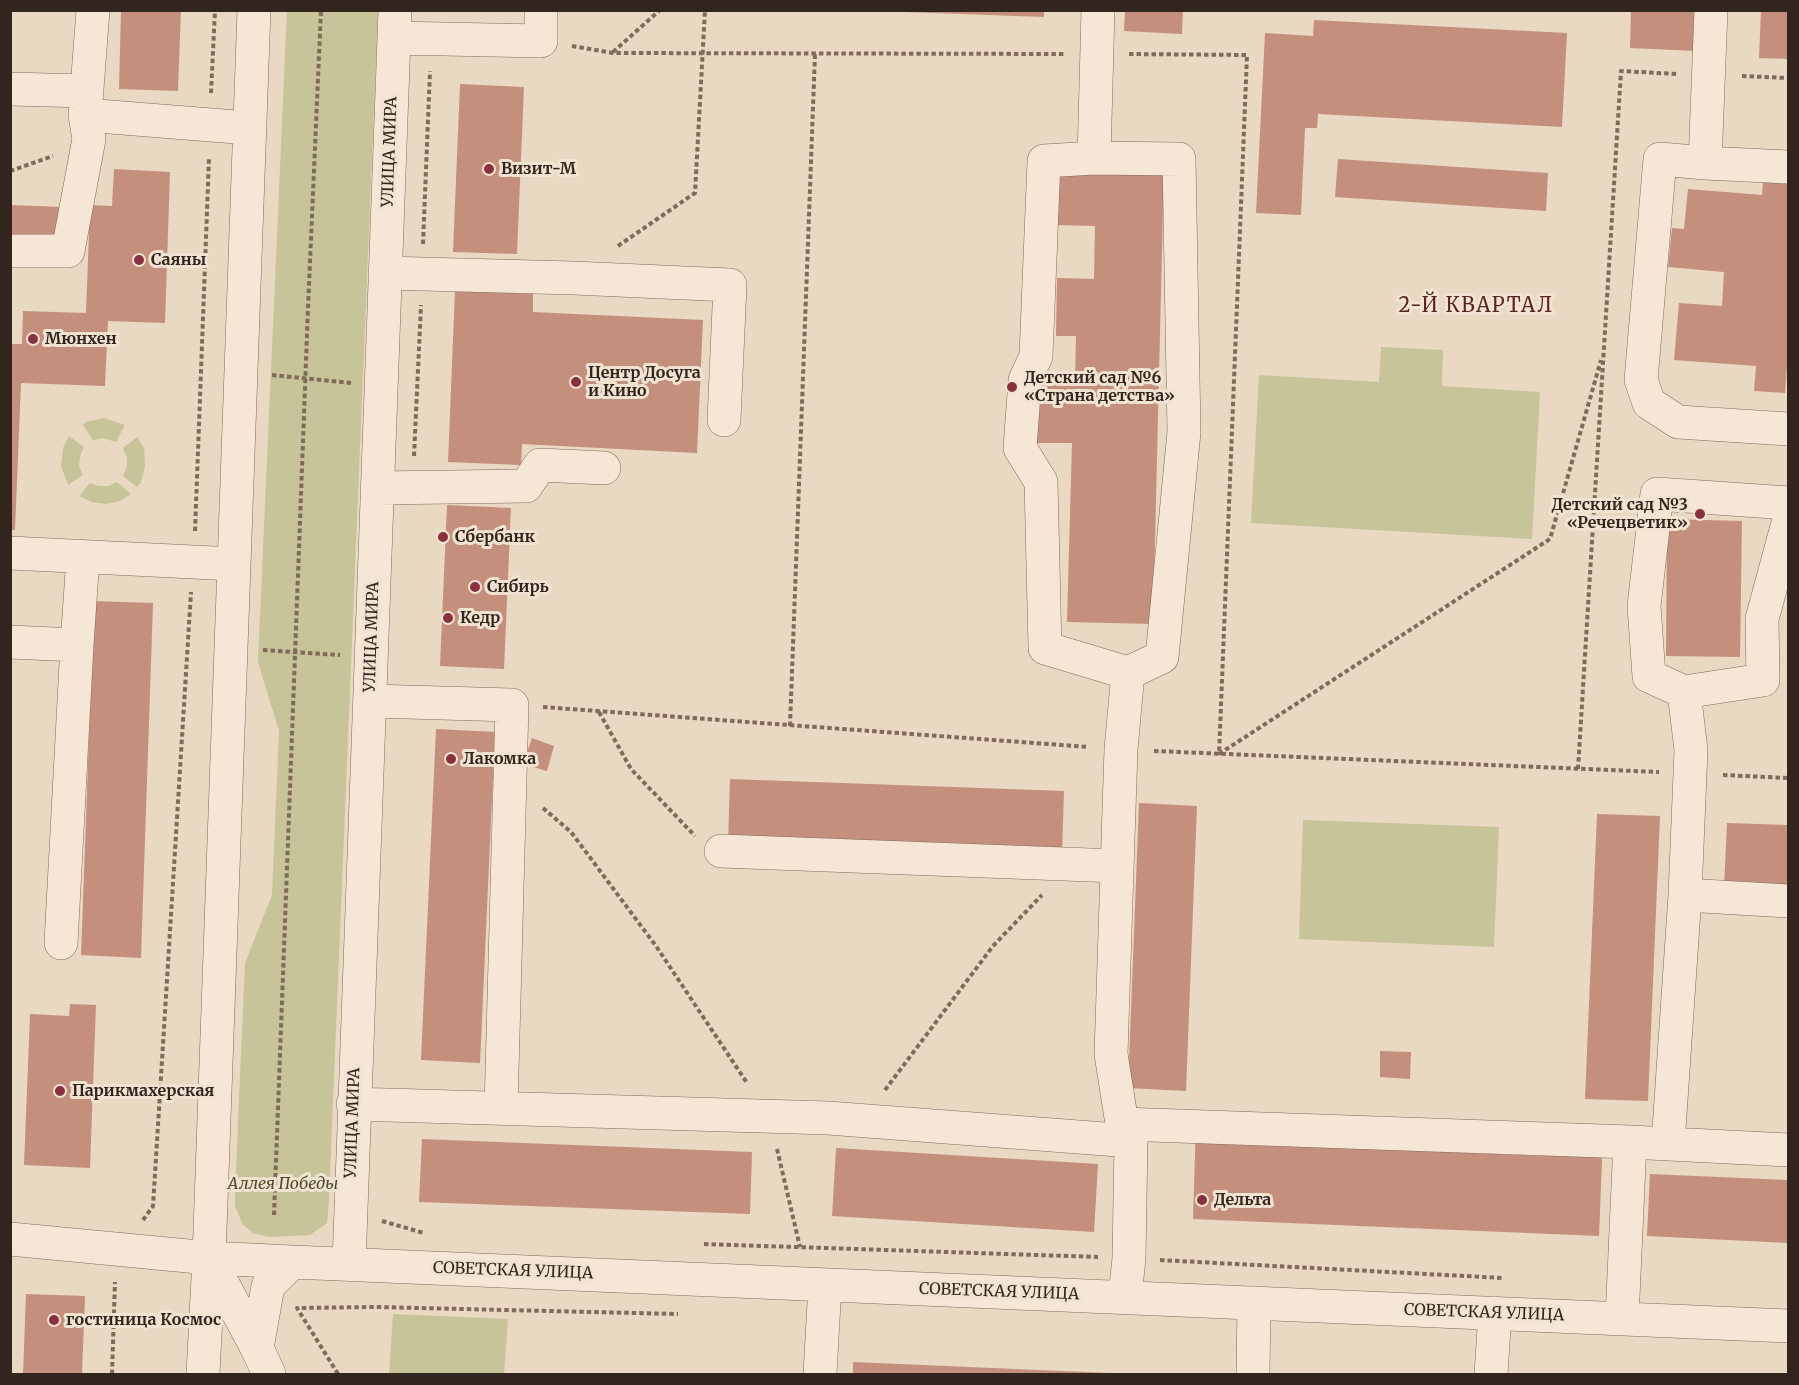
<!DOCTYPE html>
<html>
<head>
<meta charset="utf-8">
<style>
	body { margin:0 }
	#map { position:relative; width:1799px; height:1385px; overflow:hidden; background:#e9d8c2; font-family:Merriweather,serif }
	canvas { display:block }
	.frame { position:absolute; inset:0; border:12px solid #32251e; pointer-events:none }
</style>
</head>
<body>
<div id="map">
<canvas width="1799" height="1385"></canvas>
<div class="frame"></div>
</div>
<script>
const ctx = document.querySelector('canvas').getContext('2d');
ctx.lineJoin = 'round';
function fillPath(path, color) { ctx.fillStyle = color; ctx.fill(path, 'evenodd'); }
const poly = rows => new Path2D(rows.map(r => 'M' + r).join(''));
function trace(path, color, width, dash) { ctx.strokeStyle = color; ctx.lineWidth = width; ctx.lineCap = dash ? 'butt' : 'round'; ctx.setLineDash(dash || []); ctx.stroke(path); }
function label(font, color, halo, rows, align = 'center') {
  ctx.font = font + ' Merriweather,serif'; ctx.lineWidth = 6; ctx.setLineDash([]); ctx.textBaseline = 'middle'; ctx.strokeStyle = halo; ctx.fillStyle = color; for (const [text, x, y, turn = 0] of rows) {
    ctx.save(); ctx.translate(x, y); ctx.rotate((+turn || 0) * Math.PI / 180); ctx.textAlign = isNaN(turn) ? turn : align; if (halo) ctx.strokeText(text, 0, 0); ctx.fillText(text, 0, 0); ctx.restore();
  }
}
const green = poly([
	[287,11,378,11,329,1199,327,1223,310,1235,269,1237,253,1233,243,1225,235,1206,235,1191,245,963,272,895,279,731,258,662],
	[1381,347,1443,350,1442,386,1540,392,1532,539,1251,523,1259,375,1379,382],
	[104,418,125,425,116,442,103,438,93,440,83,425,86,422],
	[69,436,84,447,80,456,79,466,83,475,68,485,61,466,63,448],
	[137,437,144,448,145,466,141,482,137,487,123,476,127,466,127,458,123,448],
	[117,482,131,494,120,501,106,504,92,502,79,496,90,483,99,486,109,486],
	[1303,820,1499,827,1494,947,1299,939],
	[393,1314,508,1319,504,1374,389,1374]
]);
const building = poly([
	[121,10,181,10,178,91,119,89],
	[905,10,1044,10,1044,17,905,12],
	[1125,10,1183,10,1182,34,1124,31],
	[1631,10,1698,10,1696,51,1630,48],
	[1761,10,1788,10,1788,59,1759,58],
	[1314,20,1567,33,1562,127,1318,114,1317,128,1305,128,1301,215,1256,213,1265,33,1313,36],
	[460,84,524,87,517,254,453,252],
	[1338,159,1548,173,1546,211,1335,197],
	[1058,165,1164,167,1153,624,1067,622,1072,443,1036,443,1038,378,1075,380,1076,336,1056,336,1057,278,1094,279,1095,226,1057,225],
	[114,169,170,172,165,323,108,321,105,386,21,383,15,530,10,530,10,344,22,344,23,311,86,313,90,205,112,206],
	[1763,182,1788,184,1788,355,1785,393,1754,391,1756,366,1674,360,1679,303,1722,306,1724,272,1668,267,1672,228,1684,229,1688,189,1762,195],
	[10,205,63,207,62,236,10,235],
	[455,290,533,294,533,312,703,320,697,453,522,444,521,465,448,462],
	[447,505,511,508,504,669,440,666],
	[1667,519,1742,521,1740,657,1666,656],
	[94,601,153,603,141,958,81,955],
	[436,729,495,732,480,1063,421,1060],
	[532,738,554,746,547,771,523,764],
	[730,779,1064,791,1062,854,728,843],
	[1139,803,1197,806,1186,1091,1128,1088],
	[1597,814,1660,816,1648,1101,1585,1099],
	[1727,823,1788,825,1788,890,1724,888],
	[70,1004,96,1005,90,1168,24,1165,30,1014,69,1016],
	[1380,1051,1411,1052,1410,1079,1380,1077],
	[1196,1122,1254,1144,1545,1156,1545,1131,1603,1134,1599,1236,1193,1219],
	[422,1139,752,1152,750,1214,419,1202],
	[836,1148,1098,1164,1094,1232,832,1216],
	[1650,1174,1788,1180,1788,1243,1647,1236],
	[26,1294,85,1296,82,1374,23,1374],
	[853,1362,1108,1373,1108,1374,853,1374]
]);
const path = poly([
	[572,46,613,53,1065,54],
	[613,52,660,10],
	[1129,54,1247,55,1219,755],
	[1742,76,1788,78],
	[211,93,215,10],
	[10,171,53,156],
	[423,244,430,71],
	[618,246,695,193,705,10],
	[272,375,351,383],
	[414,456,421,305],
	[195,531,209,158],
	[263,650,340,655],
	[543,707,1089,747],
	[599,712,631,769,695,836],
	[790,726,815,54],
	[1154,751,1659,772],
	[1219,754,1550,539,1601,360],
	[1578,769,1621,71,1677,74],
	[1723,775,1788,778],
	[543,808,571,832,656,946,747,1083],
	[885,1090,993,946,1042,895],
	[777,1149,800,1247],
	[274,1215,308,308,321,10],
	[143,1220,153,1206,191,592],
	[382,1221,424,1233],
	[704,1244,1098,1257],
	[1160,1260,1503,1278],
	[112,1374,115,1282],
	[338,1374,297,1308,376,1307,678,1314]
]);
const minor = poly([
	[93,10,85,115,249,128],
	[1711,10,1705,163,1788,167],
	[394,38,541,41,541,10],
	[10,89,87,91],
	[1094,158,1098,10],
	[1705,163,1660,159,1641,380,1649,403,1678,422,1788,429],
	[10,251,68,251,89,139,85,115],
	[385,273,573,278,730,285,724,420],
	[377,488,526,486,540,465,604,468],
	[1788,503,1657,494,1644,606,1649,676,1684,692,1763,680,1762,619,1788,523],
	[10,553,234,564],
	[10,642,77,645,83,557],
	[1684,692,1691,750,1685,895],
	[370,701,512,705,501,1108],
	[721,851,1117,866],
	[61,943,77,645],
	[353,1104,828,1118,1131,1141,1122,1124,1111,1054,1121,749,1128,673,1045,648,1041,482,1020,448,1025,380,1036,356,1044,161,1094,158,1179,159,1184,432,1162,657,1128,673],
	[1122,1124,1630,1142],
	[1668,1144,1685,895,1788,901],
	[10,1239,209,1258,292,1262,1788,1326],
	[209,1258,257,1348,269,1374],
	[349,1264,395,10],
	[1125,1297,1129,1258,1131,1141],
	[1622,1319,1630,1142,1788,1150],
	[257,1348,268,1286,292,1262],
	[203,1374,209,1258,254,10],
	[820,1374,825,1285],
	[1253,1374,1254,1303],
	[1491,1374,1495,1313]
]);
const markers = [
	[489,169,6,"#8a313f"],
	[139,260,6,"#8a313f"],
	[33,339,6,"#8a313f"],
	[576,382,6,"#8a313f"],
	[1012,387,6,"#8a313f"],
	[1700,514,6,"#8a313f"],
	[443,537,6,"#8a313f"],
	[475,587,6,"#8a313f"],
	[448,618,6,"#8a313f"],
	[451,759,6,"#8a313f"],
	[60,1091,6,"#8a313f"],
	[1202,1200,6,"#8a313f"],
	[54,1320,6,"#8a313f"]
];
const streetNames = [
	["УЛИЦА МИРА",390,152,-88],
	["УЛИЦА МИРА",372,637,-88],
	["УЛИЦА МИРА",353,1123,-88],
	["СОВЕТСКАЯ УЛИЦА",513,1271,2],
	["СОВЕТСКАЯ УЛИЦА",999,1292,2],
	["СОВЕТСКАЯ УЛИЦА",1484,1313,2]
];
const poiNames = [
	["Визит-М",501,169],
	["Саяны",151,260],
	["Мюнхен",45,339],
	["Центр Досуга",588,373],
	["и Кино",588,391],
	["Детский сад №6",1024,378],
	["«Страна детства»",1024,396],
	["Детский сад №3",1688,505,"right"],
	["«Речецветик»",1688,523,"right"],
	["Сбербанк",455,537],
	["Сибирь",487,587],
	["Кедр",460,618],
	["Лакомка",463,759],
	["Парикмахерская",72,1091],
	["Дельта",1214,1200],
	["гостиница Космос",66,1320]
];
const parkNames = [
	["Аллея Победы",283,1184]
];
const quarterNames = [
	["2-Й КВАРТАЛ",1476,306]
];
fillPath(green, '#c6c498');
fillPath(building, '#c48f7c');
trace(minor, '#816a5b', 34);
trace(path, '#816a5b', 4, [4.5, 3]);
trace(minor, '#f5e6d5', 33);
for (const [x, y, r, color] of markers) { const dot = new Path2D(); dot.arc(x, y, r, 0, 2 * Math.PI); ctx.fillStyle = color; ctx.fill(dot); trace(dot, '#f1e3d1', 2); }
label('16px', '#32251e', '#f1e3d1', streetNames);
label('bold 16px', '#32251e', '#f1e3d1', poiNames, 'left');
label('italic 16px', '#494d27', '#f1e3d1', parkNames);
ctx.letterSpacing = '1.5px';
label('20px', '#5b2522', '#f1e3d1', quarterNames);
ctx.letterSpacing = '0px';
</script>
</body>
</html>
